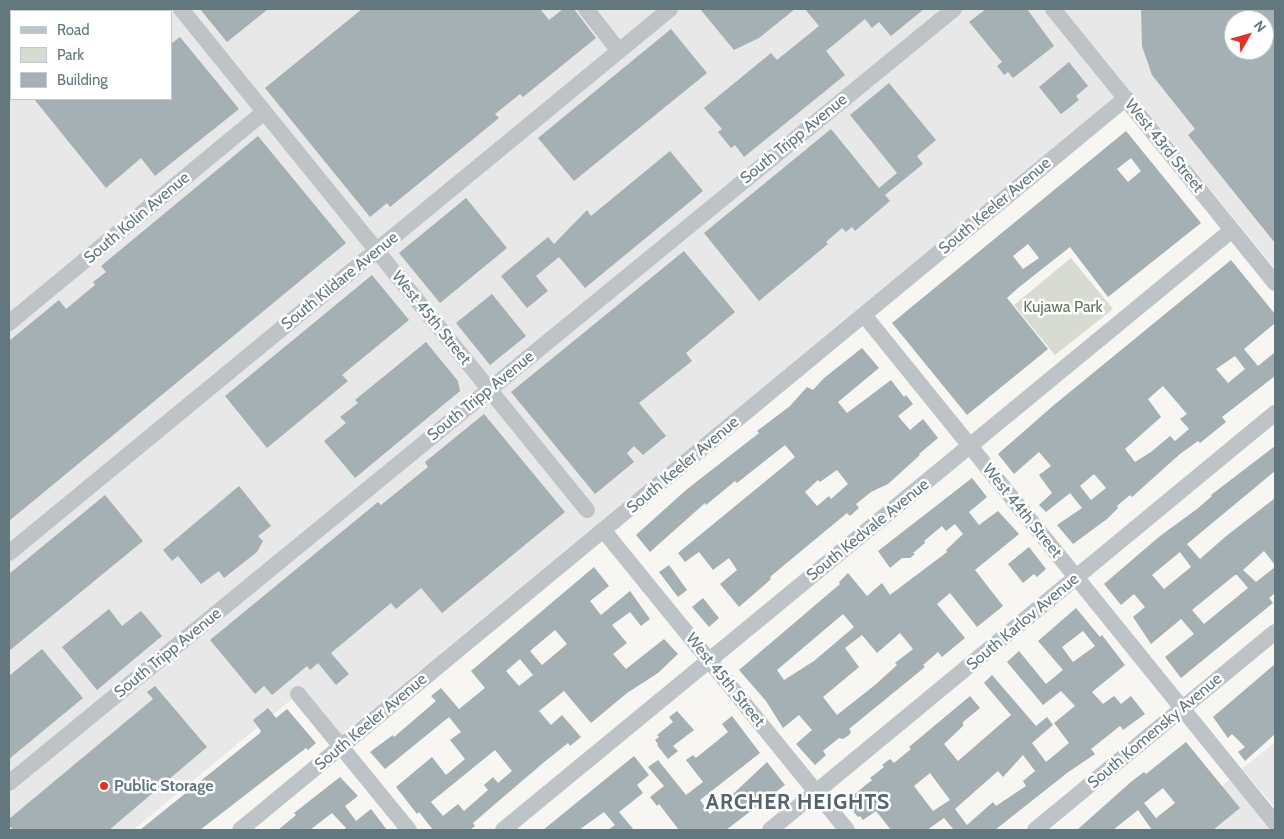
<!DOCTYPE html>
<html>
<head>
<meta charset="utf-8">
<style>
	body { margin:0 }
	#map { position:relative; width:1284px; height:839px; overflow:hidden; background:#f7f6f3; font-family:Cabin,sans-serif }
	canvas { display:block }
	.frame { position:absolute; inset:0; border:10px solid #62777e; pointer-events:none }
	.legend { position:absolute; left:10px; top:10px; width:162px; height:90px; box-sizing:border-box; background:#fff; border:1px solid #c0c9cb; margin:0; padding:6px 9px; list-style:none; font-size:15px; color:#62777e }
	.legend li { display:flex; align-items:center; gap:10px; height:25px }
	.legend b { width:25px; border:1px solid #c0c9cb }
	.north { position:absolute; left:1224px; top:10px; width:50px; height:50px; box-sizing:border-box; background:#fff; border:1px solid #c0c9cb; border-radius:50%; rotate:52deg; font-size:14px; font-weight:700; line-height:20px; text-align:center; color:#62777e }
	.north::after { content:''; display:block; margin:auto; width:18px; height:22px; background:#e13329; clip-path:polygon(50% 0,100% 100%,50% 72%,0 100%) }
</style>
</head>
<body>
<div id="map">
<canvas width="1284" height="839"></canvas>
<div class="frame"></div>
<ul class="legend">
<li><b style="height:6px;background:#bdc3c6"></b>Road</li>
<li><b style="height:14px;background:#d7dbd2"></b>Park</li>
<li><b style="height:14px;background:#a4b0b3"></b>Building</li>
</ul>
<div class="north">N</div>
</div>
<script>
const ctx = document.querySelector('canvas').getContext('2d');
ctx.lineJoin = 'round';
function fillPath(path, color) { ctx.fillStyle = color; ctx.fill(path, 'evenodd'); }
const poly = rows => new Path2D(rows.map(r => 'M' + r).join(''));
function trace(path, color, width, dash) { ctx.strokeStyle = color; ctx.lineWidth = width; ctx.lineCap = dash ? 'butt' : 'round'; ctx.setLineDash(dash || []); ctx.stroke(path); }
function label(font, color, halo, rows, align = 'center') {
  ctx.font = font + ' Cabin,sans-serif'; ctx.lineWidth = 5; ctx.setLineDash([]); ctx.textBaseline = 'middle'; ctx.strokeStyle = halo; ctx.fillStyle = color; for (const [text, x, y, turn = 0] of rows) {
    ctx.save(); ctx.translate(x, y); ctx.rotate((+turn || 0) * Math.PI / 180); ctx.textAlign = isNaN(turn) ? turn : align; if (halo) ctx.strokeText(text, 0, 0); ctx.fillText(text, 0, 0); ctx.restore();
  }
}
const built = poly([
	[9,9,1275,9,1275,269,1127,87,335,740,298,694,133,830,9,830],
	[11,11,171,11,171,99,11,99],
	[1234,20,1264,20,1264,50,1234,50],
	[1275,742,1275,807,1242,769],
	[1230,779,1270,829,1168,830]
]);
const green = poly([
	[1071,258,1113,309,1055,355,1014,305]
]);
const building = poly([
	[200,9,268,9,227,42],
	[362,9,540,9,549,20,563,9,574,9,596,38,523,97,520,94,495,114,499,118,390,207,387,203,370,217,265,88],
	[700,9,795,9,759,38,734,50],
	[805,9,924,9,891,36,879,22,872,28,865,19,826,51,845,75,744,157,735,145,731,148,718,132,722,129,704,108,771,53,777,60,819,26],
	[986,9,1027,9,1054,46,1013,78,1008,72,1004,75,997,66,1002,62,969,22],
	[1141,9,1275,9,1275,243,1188,135,1195,129,1152,75,1142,46],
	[1234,20,1264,20,1264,50,1234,50],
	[671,29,707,73,574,181,538,138],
	[180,37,239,109,155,176,141,158,106,188,34,99,171,99,171,44],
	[1069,62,1088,86,1076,96,1079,100,1061,114,1039,87],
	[889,83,936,140,917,156,923,164,885,195,890,201,855,231,852,227,846,232,842,228,826,242,828,244,759,301,704,233,831,129,879,188,897,173,850,115],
	[1126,131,1201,223,1108,297,1070,247,1018,288,1007,298,1048,349,967,415,892,323],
	[1131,158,1141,171,1128,182,1117,169],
	[1028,244,1039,258,1023,269,1013,256],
	[258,136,346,243,9,521,9,341,59,300,66,309,95,285,93,282,106,272,101,266],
	[670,151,703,191,585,288,559,257,536,276,548,291,527,308,501,276,548,237,554,244,587,210,591,216],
	[466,198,507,248,440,303,399,253],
	[684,251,735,312,686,353,692,361,639,403,666,436,643,455,634,446,627,453,634,462,595,494,511,392],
	[1231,260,1275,314,1275,323,1244,349,1258,366,1275,352,1275,376,1222,417,1226,422,1200,443,1198,441,1180,454,1132,497,1130,495,1117,506,1118,508,1107,519,1073,544,1057,525,1082,508,1070,493,1046,512,1039,505,1052,493,1039,475,1051,466,1039,452,1014,474,998,454,1054,405],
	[1235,356,1245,369,1228,383,1216,369],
	[1163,386,1187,414,1180,419,1189,429,1175,441,1170,436,1151,452,1135,462,1125,449,1161,417,1148,399],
	[1094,474,1106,488,1091,500,1080,486],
	[372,275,409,320,342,375,348,381,267,448,225,396],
	[492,294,526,336,490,365,456,323],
	[426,342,458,381,460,391,355,478,324,441,346,423,340,417,358,403,355,400],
	[862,348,879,368,838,402,847,413,891,380,904,397,906,395,913,404,898,416,910,430,923,419,938,438,919,454,920,455,888,484,871,492,856,504,859,508,850,516,847,513,771,576,770,580,739,607,720,584,737,570,729,558,713,570,699,552,685,562,678,553,795,457,785,445,737,483,735,481,706,505,705,503,650,552,636,535,686,490,759,433,757,431,790,406,807,387,813,390,824,378],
	[837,470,848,484,831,499,829,496,817,506,805,492,818,480,820,482],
	[484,414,565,512,442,613,421,588,396,609,391,603,331,653,349,674,336,685,318,663,310,670,307,666,272,695,264,686,255,694,210,640,378,502,381,505,428,467,425,462],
	[1275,446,1275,471,1187,544,1200,559,1225,537,1275,498,1275,565,1264,551,1243,570,1256,582,1275,567,1275,593,1269,598,1273,603,1181,678,1165,657,1194,634,1181,619,1151,644,1133,617,1145,607,1134,594,1121,605,1104,584,1160,536,1197,509,1212,496,1211,495],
	[1180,552,1191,567,1164,589,1152,575],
	[1235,575,1237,575,1248,588,1204,624,1192,610],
	[972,478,987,497,969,512,979,525,998,511,1019,534,975,570,1003,606,977,627,950,593,937,604,965,638,942,657,938,652,923,665,925,667,849,729,851,732,849,735,843,739,839,738,823,751,826,755,815,765,796,744,812,730,799,715,783,728,766,701,739,670,840,584,839,582,848,573,867,596,882,583,890,595,947,552,946,550,963,534,955,524,946,531,942,526,924,541,925,543,913,553,915,554,910,558,902,558,890,568,878,551],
	[843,614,854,627,814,661,784,680,777,670],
	[900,633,913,649,895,663,897,665,875,685,837,715,823,697,859,667,845,648,862,635,877,653],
	[239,486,271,526,258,536,263,541,257,552,224,578,219,571,201,584,178,556,172,561,163,550],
	[105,495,143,541,9,651,9,574],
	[1029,547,1046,569,1037,577,1034,574,1023,583,1008,564],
	[669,565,687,590,678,597,659,572],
	[594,567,609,586,590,601,601,615,630,591,650,619,641,626,630,612,612,625,627,643,613,654,626,669,664,639,678,654,658,673,627,693,591,723,564,691,539,711,551,725,562,715,581,737,570,746,568,743,543,763,473,823,475,826,470,830,433,830,419,812,417,814,396,787,432,757,446,775,465,759,450,740,461,732,449,717,385,769,370,752,393,735,394,737,436,701,431,696,441,688,459,709,485,688,471,671],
	[555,630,567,644,542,665,530,651],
	[520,659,533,675,519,686,506,671],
	[495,750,512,771,498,783,493,777,484,785,488,790,464,811,458,804,443,816,431,802],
	[703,598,719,618,709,627,692,607],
	[1076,608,1100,637,1102,635,1125,665,1092,692,1103,704,1114,696,1121,704,1131,696,1145,714,1123,730,1120,726,1091,749,1095,754,1067,773,995,830,954,830,944,818,927,830,891,830,876,811,863,820,860,816,858,817,845,802,872,780,870,778,884,767,882,765,890,759,894,763,911,749,909,747,970,696,980,708,963,722,963,726,944,744,958,761,1011,715,984,683,992,675,1036,726,1047,717,1053,725,1032,743,1046,762,1069,743,1054,723,1075,706,1061,691,1043,705,1007,662,1019,651,1046,684,1063,670,1038,641],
	[1083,631,1095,646,1073,662,1062,647],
	[1023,755,1035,771,1023,781,1026,786,996,806,993,802,967,825,955,809,998,771,1003,777],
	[930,773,950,800,933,811,914,786],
	[109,609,122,626,141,611,162,636,97,690,62,647],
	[42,649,83,698,9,759,9,676],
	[1275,664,1275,734,1245,761,1238,752,1245,747,1232,734,1228,738,1213,717],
	[155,686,207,747,109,830,13,830,9,825,9,819,153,699,147,692],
	[268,708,276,718,287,709,316,743,308,750,306,748,200,830,140,830,260,733,261,731,253,720],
	[677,711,694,730,673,746,678,751,668,759,657,745,658,744,655,740,659,737,657,735,673,722,669,717],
	[732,716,760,753,700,800,710,814,716,809,719,811,734,798,732,795,767,762,785,785,726,830,679,830,659,804,657,806,650,797,664,786,648,767,658,760,686,795,703,782,686,760,693,755,696,758,728,732,722,724],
	[1186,742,1240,808,1213,830,1152,830,1138,810,1113,830,1077,830,1132,781,1144,772,1146,774],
	[1163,788,1175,803,1156,818,1144,803],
	[634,756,649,775,637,785,643,793,619,812,634,830,608,830,615,825,604,812,579,830,543,830],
	[340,777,358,796,345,806,356,821,371,809,387,830,343,830,346,828,332,813,310,830,278,830,296,815,294,813]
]);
const minor = poly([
	[181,9,587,510],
	[586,9,619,51],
	[1053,9,1275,283],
	[864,315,1275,823],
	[9,323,264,112],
	[604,531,847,830],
	[9,553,670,9],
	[298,694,409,830],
	[9,783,954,9],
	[240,830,1126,98],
	[503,830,1232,230],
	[770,830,1275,413],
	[1035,830,1275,632]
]);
const markers = [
	[104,786,5,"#e13329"]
];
const streetNames = [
	["South Tripp Avenue",794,139,-39],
	["West 43rd Street",1164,146,51],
	["South Keeler Avenue",995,206,-40],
	["South Kolin Avenue",137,218,-40],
	["South Kildare Avenue",340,281,-39],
	["West 45th Street",431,318,51],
	["South Tripp Avenue",481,396,-39],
	["South Keeler Avenue",683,465,-40],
	["West 44th Street",1022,511,51],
	["South Kedvale Avenue",868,530,-39],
	["South Karlov Avenue",1023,622,-40],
	["South Tripp Avenue",168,653,-39],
	["West 45th Street",725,680,51],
	["South Keeler Avenue",371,722,-40],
	["South Komensky Avenue",1155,731,-40]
];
const parkNames = [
	["Kujawa Park",1063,307]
];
const poiNames = [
	["Public Storage",114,786]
];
const districtNames = [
	["ARCHER HEIGHTS",798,803]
];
fillPath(built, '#e7e8e7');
fillPath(green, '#d7dbd2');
fillPath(building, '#a4b0b3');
trace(minor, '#bdc3c6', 16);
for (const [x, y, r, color] of markers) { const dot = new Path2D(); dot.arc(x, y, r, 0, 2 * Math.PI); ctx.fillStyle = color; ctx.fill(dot); trace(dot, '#fff', 2); }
label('16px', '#62777e', '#fff', streetNames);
label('16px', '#687661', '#fff', parkNames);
label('bold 16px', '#62777e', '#fff', poiNames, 'left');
ctx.letterSpacing = '1px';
label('bold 21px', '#546469', '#fff', districtNames);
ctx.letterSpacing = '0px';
</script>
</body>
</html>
